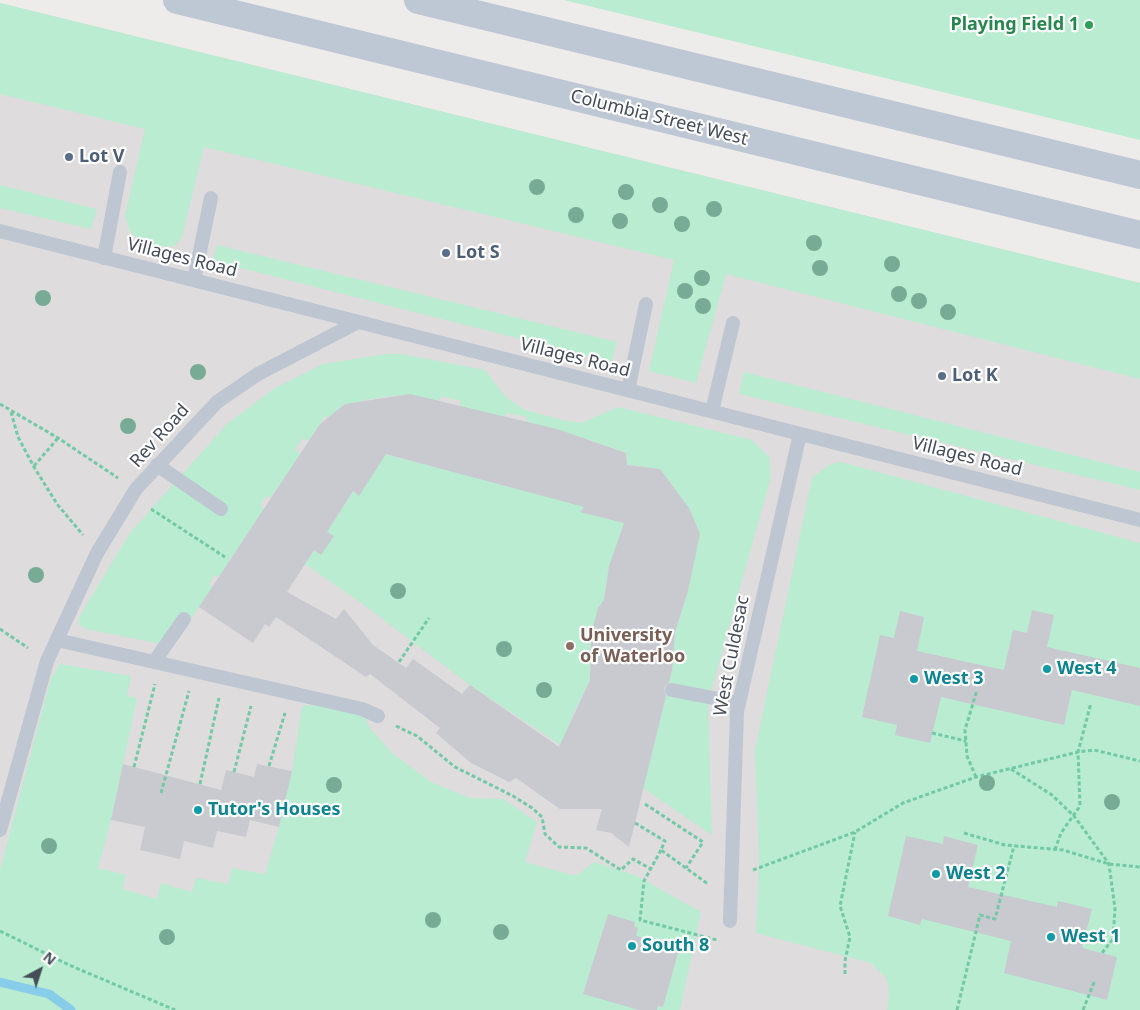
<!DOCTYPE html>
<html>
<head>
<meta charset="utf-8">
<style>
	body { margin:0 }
	#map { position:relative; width:1140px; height:1010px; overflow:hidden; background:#eeebeb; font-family:"Noto Sans",sans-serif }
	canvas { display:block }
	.north { position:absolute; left:15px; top:945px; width:50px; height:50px; -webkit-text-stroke:4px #fff; paint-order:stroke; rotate:40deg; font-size:14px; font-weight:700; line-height:20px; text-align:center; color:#444d58 }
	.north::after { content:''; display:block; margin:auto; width:18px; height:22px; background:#444d58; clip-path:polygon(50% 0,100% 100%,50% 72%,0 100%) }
</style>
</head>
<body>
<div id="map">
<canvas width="1140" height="1010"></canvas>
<div class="north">N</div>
</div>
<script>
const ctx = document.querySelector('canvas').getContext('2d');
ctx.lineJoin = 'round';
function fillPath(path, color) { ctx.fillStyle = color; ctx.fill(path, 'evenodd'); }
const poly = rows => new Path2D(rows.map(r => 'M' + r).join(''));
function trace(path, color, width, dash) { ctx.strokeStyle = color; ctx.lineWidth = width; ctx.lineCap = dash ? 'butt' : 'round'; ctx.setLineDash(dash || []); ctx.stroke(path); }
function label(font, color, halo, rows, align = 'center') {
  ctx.font = font + ' "Noto Sans",sans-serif'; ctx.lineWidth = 4.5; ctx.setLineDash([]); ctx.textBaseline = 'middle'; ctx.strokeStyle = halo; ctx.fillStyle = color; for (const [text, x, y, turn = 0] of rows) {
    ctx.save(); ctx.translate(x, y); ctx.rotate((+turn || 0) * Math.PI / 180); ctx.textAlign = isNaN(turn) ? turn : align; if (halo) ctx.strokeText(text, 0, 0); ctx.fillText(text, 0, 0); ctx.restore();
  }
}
const education = poly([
	[0,3,1140,283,1140,1010,0,1010]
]);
const green = poly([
	[564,0,1140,0,1140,140],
	[0,3,1140,283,1140,379,726,274,696,383,649,371,674,260,204,147,182,237,174,246,157,247,140,242,130,231,125,216,145,129,0,94],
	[0,185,97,209,91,229,0,208],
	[217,245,617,342,612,362,213,261],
	[386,354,401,354,485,370,505,396,525,410,562,420,581,423,618,407,752,440,769,457,771,477,708,702,712,835,643,788,672,670,675,632,688,591,693,562,687,537,696,525,691,513,680,509,684,501,660,469,627,465,626,453,574,435,526,422,527,417,506,413,504,418,459,407,461,401,441,396,439,402,399,395,364,400,365,410,350,404,345,404,340,407,335,422,325,416,308,441,303,438,295,449,301,454,270,498,266,496,260,505,264,509,250,530,254,533,234,554,219,577,215,575,209,584,213,587,172,646,86,629,79,625,79,617,130,533,227,424,275,388,323,364],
	[744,372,1140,472,1140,490,739,394],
	[377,452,585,506,581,512,597,516,600,507,626,524,609,566,604,600,591,634,590,680,570,721,568,750,470,685,364,605,305,564,314,550,321,555,333,536,327,532,353,491,359,495,369,481],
	[841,462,1140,543,1140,1010,887,1010,889,993,887,979,871,963,756,933,759,858,755,750,812,478,829,465],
	[60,664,131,676,127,696,137,698,111,820,98,868,126,875,122,889,157,899,161,883,192,892,196,878,228,884,232,868,265,874,279,827,292,771,302,707,305,705,362,709,370,728,392,753,431,782,470,798,503,799,537,822,525,862,576,876,594,862,635,875,701,912,680,1010,0,1010,0,870,51,678]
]);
const stream = poly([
	[0,982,49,994,71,1010]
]);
const building = poly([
	[410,394,557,429,626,453,627,465,660,469,689,508,700,534,688,591,675,632,672,670,669,682,664,688,666,696,629,847,611,833,596,830,602,809,560,809,516,778,509,782,471,763,436,733,440,728,370,674,366,677,276,617,269,627,265,624,253,643,199,607,320,424,345,404],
	[386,454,584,507,580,512,624,523,609,566,604,600,598,608,591,634,590,680,559,747,470,685,462,694,413,659,406,668,373,645,344,609,336,619,287,592,314,550,321,555,334,536,327,532,353,491,359,496],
	[1032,610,1054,615,1047,647,1140,668,1140,706,1072,690,1064,725,941,697,930,743,895,735,897,725,862,717,880,635,894,638,900,611,924,617,917,651,1004,670,1013,630,1027,633],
	[123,764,221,790,226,770,254,777,257,764,292,771,279,827,250,820,246,837,217,831,213,848,184,841,180,859,140,850,145,827,111,820],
	[906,836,943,844,944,836,978,845,968,887,1057,907,1058,901,1092,909,1082,948,1117,957,1107,1000,1004,973,1011,941,922,919,920,925,888,916],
	[608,914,635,922,634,926,638,928,636,936,680,946,663,1007,658,1006,657,1010,639,1010,583,994]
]);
const path = poly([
	[0,404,58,438,118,478],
	[11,412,18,437,34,467,57,504,83,535],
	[34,466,58,438],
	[151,509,225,557],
	[0,629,28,648],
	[399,662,429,618],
	[396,726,417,736,455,767,513,796,532,808,542,817,545,834,559,847,586,848,621,870,633,859,651,869],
	[932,733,966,741],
	[269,766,285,713],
	[134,767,155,684],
	[1011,769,1052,795,1074,816,1109,864,1115,909,1113,939,1102,953],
	[234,772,251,706],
	[976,777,967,756,965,730,977,690],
	[200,784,219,698],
	[161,793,189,691],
	[645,804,703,842,686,868],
	[635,823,665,841,661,850,708,884],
	[964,833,1005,845,1063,850,1109,864,1140,867],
	[661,850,644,881,640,920,717,940],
	[1055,850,1061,833,1080,806,1078,752,1091,703],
	[753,870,855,832,903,803,976,777,1078,752,1094,750,1140,761],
	[0,931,69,965,175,1010],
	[845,974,845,961,850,937,840,906,855,832],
	[957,1010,980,915,995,919,1014,846],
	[1083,1010,1095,980]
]);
const lane = poly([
	[0,231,1140,520],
	[104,258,120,172],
	[194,280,211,198],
	[628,390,646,304],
	[712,411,733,323],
	[157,465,221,509],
	[57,640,362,709,378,716],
	[154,662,184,619],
	[672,690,739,703],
	[0,830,47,661,97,553,136,489,217,402,258,374,358,322],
	[730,921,737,712,800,434]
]);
const secondary = poly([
	[177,0,1140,235],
	[418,0,1140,175]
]);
const trees = [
	[537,187],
	[626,192],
	[660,205],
	[714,209],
	[576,215],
	[620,221],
	[682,224],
	[814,243],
	[892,264],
	[820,268],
	[702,278],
	[685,291],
	[899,294],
	[43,298],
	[919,301],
	[703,306],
	[948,312],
	[198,372],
	[128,426],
	[36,575],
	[398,591],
	[504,649],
	[544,690],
	[987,783],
	[334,785],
	[1112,802],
	[49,846],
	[433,920],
	[501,932],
	[167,937]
];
const markers = [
	[1089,25,5,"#2e9e5b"],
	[69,157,5,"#5c6f8a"],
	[446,253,5,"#5c6f8a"],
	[942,376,5,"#5c6f8a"],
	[570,646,5,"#8d6e63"],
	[1047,669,5,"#0f9aa8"],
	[914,679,5,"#0f9aa8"],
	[198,810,5,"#0f9aa8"],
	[936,874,5,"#0f9aa8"],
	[1051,937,5,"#0f9aa8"],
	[632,946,5,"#0f9aa8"]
];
const leisureNames = [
	["Playing Field 1",1079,25]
];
const streetNames = [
	["Columbia Street West",659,118,14],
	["Villages Road",182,258,14],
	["Villages Road",575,358,14],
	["Rev Road",160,436,-48],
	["Villages Road",967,457,14],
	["West Culdesac",732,656,-79]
];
const serviceNames = [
	["Lot V",79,157],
	["Lot S",456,253],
	["Lot K",952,376]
];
const educationNames = [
	["University",580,636],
	["of Waterloo",580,657]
];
const cultureNames = [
	["West 4",1057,669],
	["West 3",924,679],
	["Tutor's Houses",208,810],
	["West 2",946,874],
	["West 1",1061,937],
	["South 8",642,946]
];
fillPath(education, '#dfdcdd');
fillPath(green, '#b9ecd1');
trace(stream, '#87cce9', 9);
fillPath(building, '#c8cad0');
trace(path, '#72c9a6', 3, [4, 2.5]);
trace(lane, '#bec6d1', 14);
trace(secondary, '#bec7d4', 28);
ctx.fillStyle = '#78ab95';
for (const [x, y] of trees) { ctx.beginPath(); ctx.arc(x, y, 8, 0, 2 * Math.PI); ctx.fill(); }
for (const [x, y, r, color] of markers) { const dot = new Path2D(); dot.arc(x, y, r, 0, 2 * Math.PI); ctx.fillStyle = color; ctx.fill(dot); trace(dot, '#fff', 2); }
label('bold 18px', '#27864d', '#fff', leisureNames, 'right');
label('18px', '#444d58', '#fff', streetNames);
label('bold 18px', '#4e5e75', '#fff', serviceNames, 'left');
label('bold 18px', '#785e54', '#fff', educationNames, 'left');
label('bold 18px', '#0d838f', '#fff', cultureNames, 'left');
</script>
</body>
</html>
